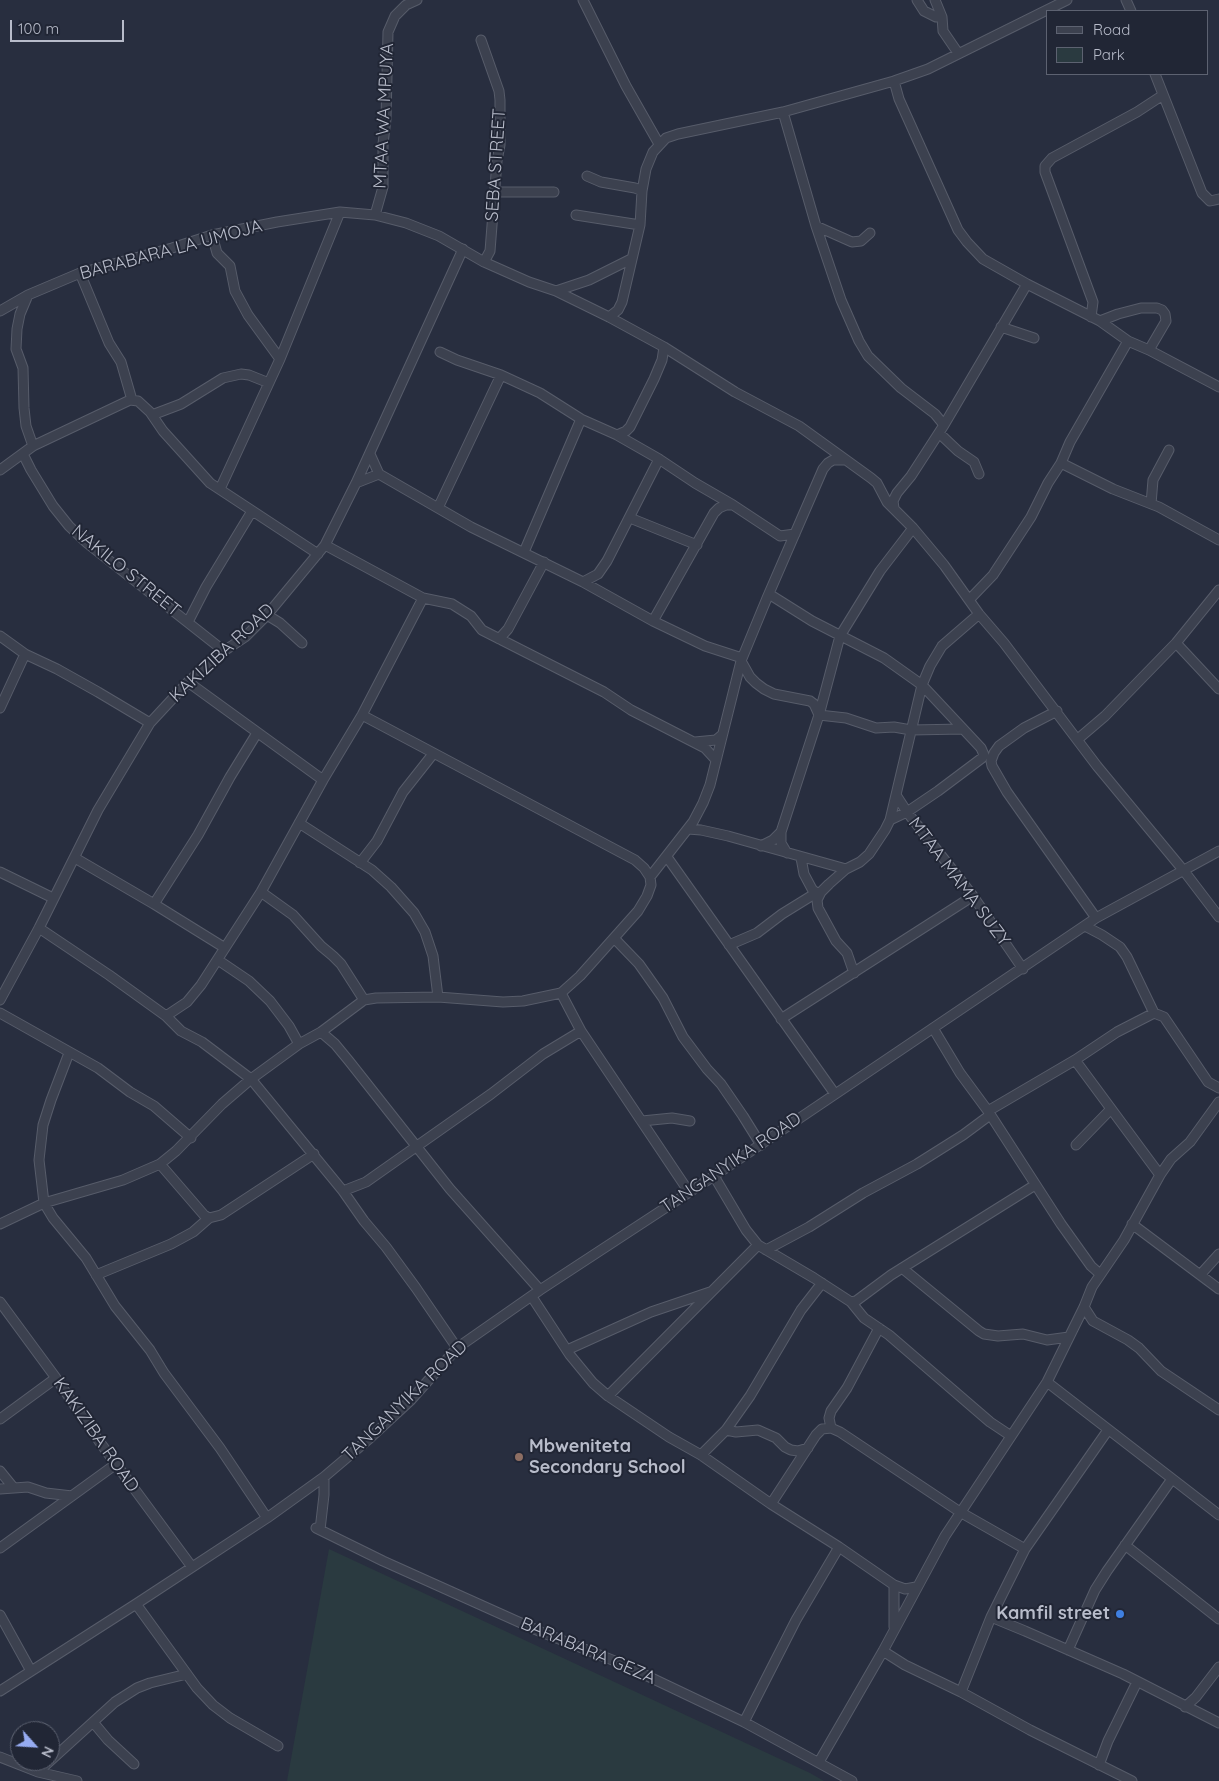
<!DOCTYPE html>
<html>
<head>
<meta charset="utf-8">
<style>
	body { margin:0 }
	#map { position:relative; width:1219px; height:1781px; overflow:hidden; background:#282e3f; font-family:Quicksand,sans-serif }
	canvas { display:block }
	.legend { position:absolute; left:1046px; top:10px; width:162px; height:65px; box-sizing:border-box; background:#212635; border:1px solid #5d6271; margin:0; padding:6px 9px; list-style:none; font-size:15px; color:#b8bcca }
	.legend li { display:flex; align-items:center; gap:10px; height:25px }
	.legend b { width:25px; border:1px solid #5d6271 }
	.north { position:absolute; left:10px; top:1721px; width:50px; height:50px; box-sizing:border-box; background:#212635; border:1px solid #5d6271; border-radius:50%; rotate:116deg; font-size:14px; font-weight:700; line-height:20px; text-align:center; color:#b8bcca }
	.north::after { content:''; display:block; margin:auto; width:18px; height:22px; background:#96abf1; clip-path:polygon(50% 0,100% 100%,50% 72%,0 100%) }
	.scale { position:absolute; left:10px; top:20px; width:114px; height:22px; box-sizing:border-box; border:2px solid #b8bcca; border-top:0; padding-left:6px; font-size:15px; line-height:18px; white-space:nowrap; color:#b8bcca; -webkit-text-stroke:4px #212635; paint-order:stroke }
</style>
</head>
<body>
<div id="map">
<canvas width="1219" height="1781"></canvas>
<ul class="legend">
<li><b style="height:6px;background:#3c414f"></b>Road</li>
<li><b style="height:14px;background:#2a3a40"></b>Park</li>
</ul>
<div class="north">N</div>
<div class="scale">100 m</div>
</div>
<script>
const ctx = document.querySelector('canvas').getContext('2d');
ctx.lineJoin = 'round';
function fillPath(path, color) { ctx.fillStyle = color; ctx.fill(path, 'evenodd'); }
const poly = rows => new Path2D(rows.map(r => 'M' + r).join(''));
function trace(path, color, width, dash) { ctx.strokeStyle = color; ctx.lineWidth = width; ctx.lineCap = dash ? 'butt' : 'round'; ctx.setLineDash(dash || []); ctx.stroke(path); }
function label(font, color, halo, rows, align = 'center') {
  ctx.font = font + ' Quicksand,sans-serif'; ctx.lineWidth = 4; ctx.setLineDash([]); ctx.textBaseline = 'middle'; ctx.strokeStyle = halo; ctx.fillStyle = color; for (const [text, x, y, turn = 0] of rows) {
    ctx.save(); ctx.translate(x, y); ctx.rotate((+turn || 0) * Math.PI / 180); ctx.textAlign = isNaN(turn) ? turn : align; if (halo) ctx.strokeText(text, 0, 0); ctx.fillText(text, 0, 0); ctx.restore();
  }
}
const green = poly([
	[329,1549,810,1773,824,1781,287,1781]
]);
const street = poly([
	[583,0,626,86,659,144],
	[917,0,924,11,936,17,942,17],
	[935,0,942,17,943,31,958,53],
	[1126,0,1131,11],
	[481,40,499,91,500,100,500,145,497,161,490,251,484,262],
	[1155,74,1202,193,1210,201,1219,199],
	[894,81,899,99,958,230,967,242,983,259,1027,284,1100,321,1128,341,1149,350,1219,387],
	[783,112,816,226,841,300,859,341,868,356,901,388,935,414,944,425],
	[587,176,601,182,635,188,642,191],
	[495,192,554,192],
	[375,215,383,187,383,144,386,119,388,32,395,16,406,5,417,0],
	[576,215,640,225],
	[816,226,852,242,861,241,870,233],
	[212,235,217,253,230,266,235,291,248,315,280,359],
	[80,273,109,343,121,362,132,400],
	[556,291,589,280,631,259],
	[28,295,20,314,17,329,16,349,23,368,24,408,26,426,33,446],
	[0,311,28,295,80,273,172,248,212,235,277,222,340,212,375,215,406,223,439,236,484,262,529,282,556,291,609,317,664,347,735,392,799,426,871,478,877,483,887,502,913,528,944,565,979,614,1004,643,1097,766,1184,871,1219,917],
	[609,317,618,310,622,302,640,225,642,191,646,169,653,152,666,138,678,134,783,112,894,81,928,69,1067,0],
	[1091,317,1093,302,1045,172,1045,166,1052,158,1137,112,1163,95],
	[1100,321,1118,314,1141,308,1157,308,1162,310,1165,314,1166,321,1149,350],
	[1001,327,1034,338],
	[440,352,457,360,501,375,540,393,581,419,617,435,659,459,695,483,733,505,780,536,795,534],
	[152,415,181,404,223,378,241,374,249,375,269,383],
	[939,433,958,451,974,462,979,474],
	[617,435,626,431,630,427,654,379,662,360,664,347],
	[23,454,31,470,53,506,69,526,87,543,224,651],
	[370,454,379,474,471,527,583,582,653,621,705,646,742,658],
	[1061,463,1113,489,1159,507,1219,540],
	[0,470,33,446,130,400,138,401,150,412,163,431,210,483,318,554],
	[356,483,379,474],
	[220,489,280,359,340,212],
	[1151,504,1153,480,1169,450],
	[438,508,501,375],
	[894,508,893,501,897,493,911,476,944,425,1027,284],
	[630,518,697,545],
	[325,545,423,598,452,604,471,616,482,630,604,692,631,710,705,748,716,760],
	[524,552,581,419],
	[583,582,598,574,607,561,659,459],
	[769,594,812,621,884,658,922,685,981,748,984,755,982,758,938,791,907,812,890,820],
	[969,600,993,575,1031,517,1048,483,1061,463,1070,442,1128,341],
	[267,615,280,623,302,643],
	[653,621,714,513,719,508,726,505,733,505],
	[188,622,206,587,252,511],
	[0,636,25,654,57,669,98,692,150,723],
	[499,639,508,629,544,562],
	[1176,643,1219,689],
	[741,661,750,677,756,683,764,689,774,694,810,701,814,704,819,715,846,718,876,728,894,727,911,730,963,729],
	[188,682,323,780],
	[0,708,25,654],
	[1057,711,1024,728,999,746,994,753,991,761,992,766,1007,792,1096,918],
	[1078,739,1105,716,1176,643,1219,590],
	[695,742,716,740,722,735],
	[896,795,907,812,973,896,1023,969],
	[299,823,372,870,391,887,414,913,425,932,433,956,438,997],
	[688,829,701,830,728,836,846,869],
	[761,846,773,840,781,832],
	[787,853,781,843,781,832,819,715,840,636,880,571,913,528],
	[667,857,835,1094],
	[75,858,154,904,225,948],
	[801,858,804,874,812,889,816,893,821,892],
	[360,863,377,841,403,792,433,754],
	[0,872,53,898],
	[650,877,693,822,703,803,710,785,741,661,767,598,823,469,828,463,833,460,844,460],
	[261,892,293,915,321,946,333,956,341,964,364,1000],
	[154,904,198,835,230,777,257,733],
	[1085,926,1102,935,1120,947,1127,957,1154,1013],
	[39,928,109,975,166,1016,181,1031,202,1042,251,1079,343,1191,364,1221,386,1247,416,1288,457,1348],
	[614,938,639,964,663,998,683,1037,707,1069,721,1084,743,1116,761,1145],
	[729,945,757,933,782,914,816,893],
	[218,960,249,981,270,1001,289,1026,299,1044],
	[854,973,847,953,836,941,818,908,817,900,821,892,829,884,846,869,860,862,869,854,885,830,890,820,922,685,930,666,942,646,979,614],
	[561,993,581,1031,689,1192],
	[0,1000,39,928,98,810,150,723,188,682,224,651,245,637,267,615,325,545,356,483,463,249],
	[0,1013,98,1068,130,1092,154,1106,191,1138],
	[166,1016,187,1002,201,985,261,892,323,780,362,715,423,598],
	[781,1019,973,896],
	[933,1028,960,1073,988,1111,1061,1224,1091,1266,1100,1274],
	[321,1032,335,1044,349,1061,450,1189,540,1290],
	[69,1053,51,1100,43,1125,39,1160,44,1203,53,1218,86,1258,115,1306,150,1350,164,1373,220,1448,267,1518],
	[1075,1060,1160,1175],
	[988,1111,1075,1060,1117,1032,1154,1013,1164,1017,1208,1082,1219,1088],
	[642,1121,672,1118,690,1121],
	[1076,1145,1111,1109],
	[160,1164,204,1215,209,1218,221,1215,314,1154],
	[714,1176,746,1230,758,1245,814,1278,851,1302,856,1301,891,1275,1035,1185],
	[343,1191,366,1182,491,1094,543,1054,581,1031],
	[0,1224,44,1203,123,1180,160,1164,176,1151,222,1104,251,1079,299,1044,321,1032,364,1000,376,998,438,997,503,1002,523,1001,561,993,580,976,638,911,647,896,651,885,650,877,644,868,635,860,362,715],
	[1132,1224,1219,1289],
	[766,1250,809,1227,863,1193,917,1164,963,1135,990,1115],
	[902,1268,979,1331,984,1334,998,1336,1023,1334,1047,1340,1069,1337],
	[96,1275,171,1244,193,1232,209,1218],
	[1200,1275,1219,1254],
	[532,1297,570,1355,593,1383,608,1396,669,1437,701,1455,771,1504,839,1547,894,1585,905,1589,916,1587],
	[0,1302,56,1378,99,1441,192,1567],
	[851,1302,864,1318,889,1335,990,1422,1011,1436],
	[1084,1307,1093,1321,1128,1340,1139,1348,1161,1371,1219,1410],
	[567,1350,651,1312,710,1292],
	[1047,1382,1219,1515],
	[608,1396,758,1245],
	[0,1419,56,1378],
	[831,1428,829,1418,831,1411,847,1388,879,1328],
	[726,1430,736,1432,758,1430,776,1438,785,1447,791,1450,798,1451,808,1448],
	[701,1455,726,1430,750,1396,801,1310,822,1283],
	[0,1471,13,1487],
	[0,1489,28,1487,46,1493,72,1496],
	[771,1504,816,1435,822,1429,831,1428,840,1432,960,1512,1025,1549],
	[316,1528,383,1561,541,1632,620,1663,744,1722,852,1781],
	[320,1530,324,1495,324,1477],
	[1125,1545,1219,1619],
	[0,1548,116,1464],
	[894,1585,894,1627],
	[136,1604,197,1688,213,1705,230,1718,278,1746],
	[0,1615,31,1671],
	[991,1617,1025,1631,1123,1674,1219,1723],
	[1068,1650,1095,1590,1107,1571,1172,1479],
	[883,1651,905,1665,961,1692,1030,1730,1132,1781],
	[0,1691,136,1604,267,1518,324,1477,370,1438,410,1401,457,1348,540,1290,714,1176,1096,918,1219,851],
	[961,1692,991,1617,1025,1549,1108,1430],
	[1185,1707,1196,1697,1219,1667],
	[93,1722,108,1740,134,1764],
	[744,1722,796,1620,839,1547],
	[0,1757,38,1772,77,1781],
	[819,1762,883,1651,945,1536,1047,1382,1084,1307,1092,1287,1124,1240,1160,1175,1171,1159,1190,1142,1219,1102],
	[1099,1765,1108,1741,1137,1682],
	[38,1772,115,1702,137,1688,150,1683,187,1674]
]);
const markers = [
	[519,1457,5,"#8d6e63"],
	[1120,1614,5,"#3f7fe0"]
];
const streetNames = [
	["MTAA WA MPUYA",384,116,-87],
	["SEBA STREET",496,165,-86],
	["BARABARA LA UMOJA",171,250,-15],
	["NAKILO STREET",126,571,39],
	["KAKIZIBA ROAD",222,653,-43],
	["MTAA MAMA SUZY",959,882,53],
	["TANGANYIKA ROAD",731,1163,-34],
	["TANGANYIKA ROAD",405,1401,-44],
	["KAKIZIBA ROAD",96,1435,55],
	["BARABARA GEZA",588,1651,23]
];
const poiNames = [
	["Mbweniteta",529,1447],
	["Secondary School",529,1468],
	["Kamfil street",1110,1614,"right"]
];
fillPath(green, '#2a3a40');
trace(street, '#575c6a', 11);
trace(street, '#3c414f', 9);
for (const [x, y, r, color] of markers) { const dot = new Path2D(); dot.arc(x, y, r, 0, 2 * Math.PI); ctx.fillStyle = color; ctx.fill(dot); trace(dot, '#212635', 2); }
label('18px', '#b8bcca', '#212635', streetNames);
label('bold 18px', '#b8bcca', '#212635', poiNames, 'left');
</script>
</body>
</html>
